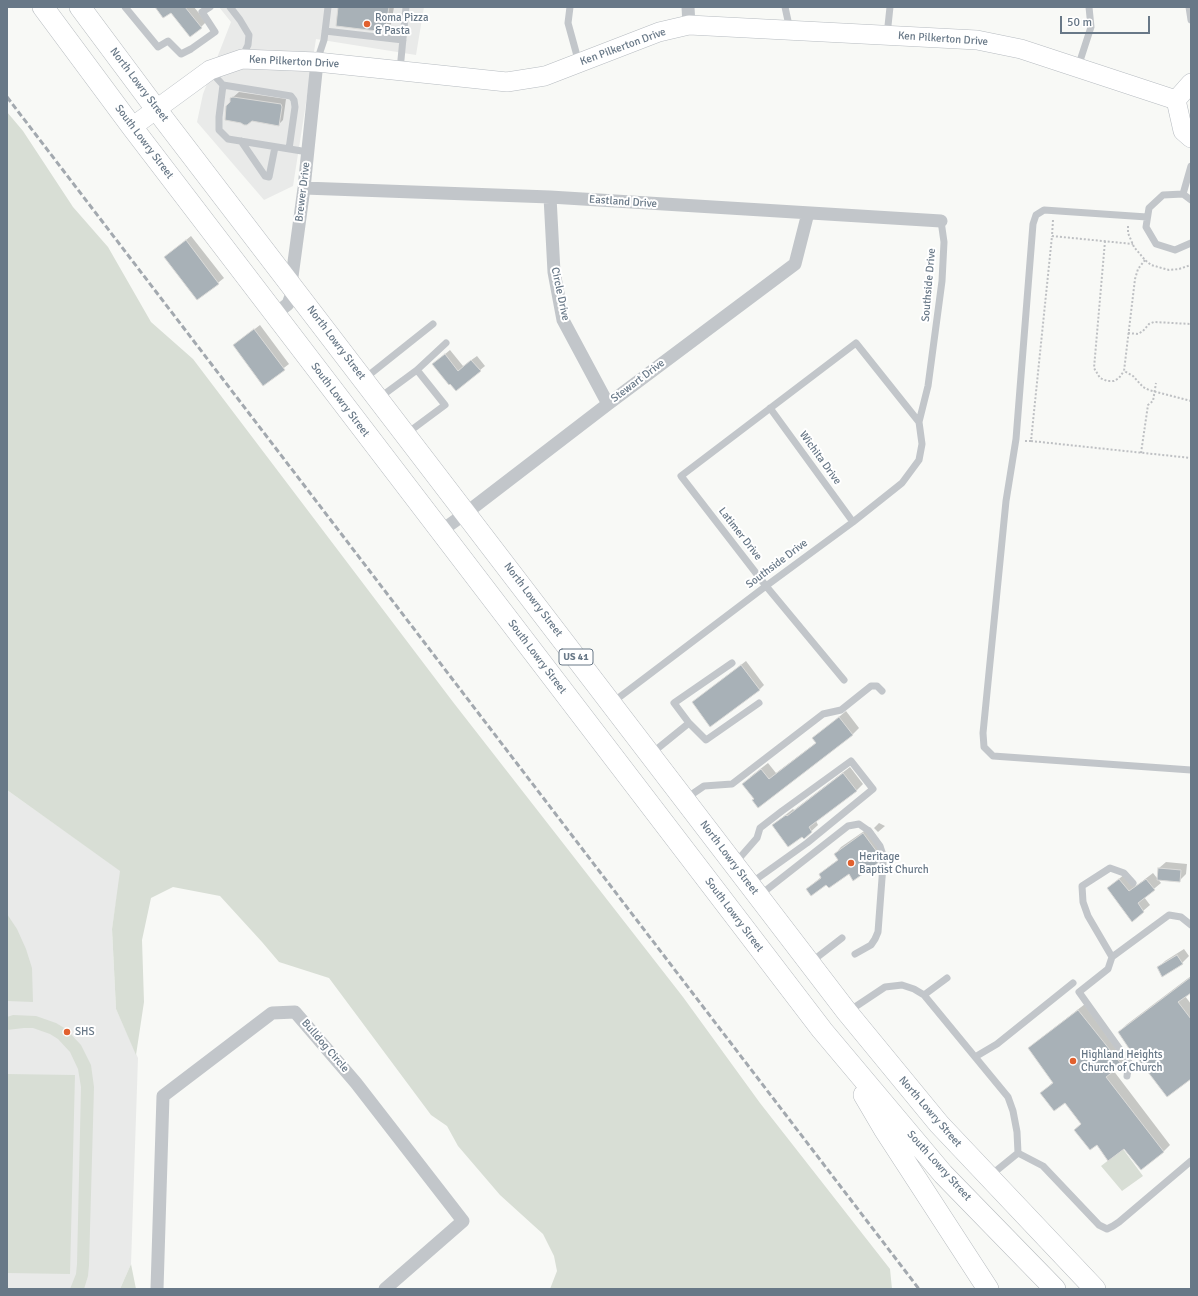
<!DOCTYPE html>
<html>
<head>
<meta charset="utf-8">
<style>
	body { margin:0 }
	#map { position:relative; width:1198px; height:1296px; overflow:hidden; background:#f8f9f6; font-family:Signika,sans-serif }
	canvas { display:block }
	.frame { position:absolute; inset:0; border:8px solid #687887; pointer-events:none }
	.scale { position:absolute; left:1060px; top:16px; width:90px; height:18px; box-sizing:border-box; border:2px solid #687887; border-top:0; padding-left:5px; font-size:12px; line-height:14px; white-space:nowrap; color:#687887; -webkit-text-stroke:3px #fff; paint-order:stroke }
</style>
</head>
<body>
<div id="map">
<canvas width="1198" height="1296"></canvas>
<div class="frame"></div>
<div class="scale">50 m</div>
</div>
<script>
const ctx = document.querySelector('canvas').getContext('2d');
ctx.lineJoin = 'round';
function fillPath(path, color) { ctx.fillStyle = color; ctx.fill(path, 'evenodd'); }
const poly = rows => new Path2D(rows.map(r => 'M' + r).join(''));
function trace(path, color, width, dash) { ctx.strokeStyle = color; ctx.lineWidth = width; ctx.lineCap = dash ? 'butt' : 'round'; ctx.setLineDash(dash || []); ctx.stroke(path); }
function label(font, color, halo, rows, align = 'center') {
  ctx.font = font + ' Signika,sans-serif'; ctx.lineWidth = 4; ctx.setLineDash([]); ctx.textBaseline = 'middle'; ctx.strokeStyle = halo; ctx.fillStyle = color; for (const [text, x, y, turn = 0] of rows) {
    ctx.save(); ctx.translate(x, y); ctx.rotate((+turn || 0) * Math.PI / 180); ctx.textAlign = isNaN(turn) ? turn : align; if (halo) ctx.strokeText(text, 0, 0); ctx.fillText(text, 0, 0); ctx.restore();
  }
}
const built = poly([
	[219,7,424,7,416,55,316,39,293,186,264,200,197,122,203,94,231,22],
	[7,790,121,871,112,929,116,1009,138,1058,131,1264,120,1289,7,1289]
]);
const green = poly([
	[7,112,23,131,73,207,108,247,151,322,193,359,453,702,683,997,760,1103,890,1269,892,1289,550,1289,557,1271,554,1256,543,1234,500,1195,458,1146,447,1126,431,1115,329,978,279,962,262,942,220,896,173,887,151,898,142,940,144,1002,136,1055,116,1009,112,929,120,871,7,790],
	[7,914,17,929,26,949,32,968,33,1002,7,1001],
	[13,1015,36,1016,56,1023,66,1029,81,1045,91,1065,94,1087,89,1265,88,1276,84,1289,70,1289,76,1274,77,1264,81,1087,78,1069,70,1052,58,1039,50,1034,33,1028,24,1028,7,1030,7,1017],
	[7,1074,75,1075,70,1274,7,1273],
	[1123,1149,1143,1176,1122,1191,1101,1166],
	[131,1264,136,1289,120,1289]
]);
const shadow = poly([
	[156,7,194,7,206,22,201,27,171,11],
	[339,7,394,7,391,24,385,31],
	[239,92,286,99,283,120,278,125,231,102,231,99],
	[191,236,224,278,198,299,165,257],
	[260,325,289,364,263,384,234,345],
	[450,350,463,366,477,356,485,366,456,390,433,364],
	[746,661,764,685,759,690,698,698],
	[846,711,859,728,852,735,755,799,750,777,768,763,776,773,817,742,814,738],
	[850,767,863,784,857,790,816,821,818,825,804,838,802,836,773,825,793,809,794,810],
	[879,823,885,826,878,832,874,828],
	[870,827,883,845,884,855,877,862,849,873,827,883,807,889,821,877,820,874,827,868,839,859,835,854,841,847],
	[1166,862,1187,864,1186,874,1179,881,1159,868],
	[1126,873,1136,886,1153,873,1161,883,1144,897,1150,905,1143,911,1108,888],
	[1184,949,1189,956,1182,963,1158,968,1165,961],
	[1191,976,1191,992,1185,996,1191,1004,1191,1078,1120,1032,1126,1025],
	[1085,1004,1128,1058,1113,1070,1170,1145,1164,1151,1124,1147,1082,1124,1065,1102,1042,1093,1053,1082,1029,1048,1036,1042]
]);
const building = poly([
	[155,7,185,7,202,28,190,37,171,13,163,18,155,7],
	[338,7,389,7,385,32,336,26,338,7],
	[233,97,281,104,282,107,279,126,252,121,247,125,244,125,241,123,225,120,226,106,230,102,230,98,233,97],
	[186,240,219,284,197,300,164,257,186,240],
	[254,329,285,370,263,386,233,345,254,329],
	[445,354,458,371,471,360,481,371,456,391,450,384,449,385,432,364,445,354],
	[741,665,760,690,710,727,692,702,741,665],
	[839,717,853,735,758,808,752,800,754,799,742,784,761,769,769,779,816,743,812,738,839,717],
	[843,773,857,791,809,827,812,832,804,839,802,837,788,847,772,825,786,815,787,816,843,773],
	[863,833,877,852,874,855,878,860,878,863,853,881,849,874,829,888,826,885,811,896,806,889,821,878,819,874,838,860,834,854,863,833],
	[1158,868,1181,870,1180,882,1157,880,1158,868],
	[1119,879,1129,891,1146,879,1155,890,1138,903,1144,912,1132,922,1107,888,1119,879],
	[1177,955,1183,964,1162,977,1157,967,1177,955],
	[1191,977,1191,993,1178,1002,1191,1019,1191,1079,1167,1097,1135,1055,1134,1056,1118,1032,1191,977],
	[1078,1010,1122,1065,1106,1077,1164,1152,1141,1170,1124,1149,1108,1161,1097,1145,1090,1150,1074,1130,1081,1124,1065,1103,1054,1111,1040,1093,1053,1083,1028,1048,1078,1010]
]);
const path = poly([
	[1053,220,1052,236,1133,244],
	[1128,226,1128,233,1134,247,1145,260,1151,265,1169,270,1179,269,1191,265],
	[1105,241,1094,368,1100,378,1107,381,1114,381,1119,378,1124,371],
	[1145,260,1138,269,1135,279,1124,371,1133,376,1143,387,1149,390,1191,401],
	[1128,333,1138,334,1143,331,1149,324,1154,322,1191,324],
	[1025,441,1031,441,1052,236],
	[1031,441,1191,458],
	[1141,453,1148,405,1153,401,1156,383]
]);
const lane = poly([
	[125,7,158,47,168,41,181,54,191,49,215,32,202,12,210,7],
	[230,7,240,20,249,35,248,45,242,57],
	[570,7,568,23,579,63],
	[785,7,790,30],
	[1189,7,1191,20],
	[325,31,403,40],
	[887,35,890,7],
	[317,61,324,40,328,7],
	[1078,67,1091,27,1089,7],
	[400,70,406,7],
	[211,72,223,85,291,96,294,100,295,107,289,149],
	[223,85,219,117,219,130,228,139,308,152],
	[241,141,265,176,269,177,275,147],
	[1183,194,1191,166],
	[1191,200,1183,194,1163,195,1149,208,1146,227,1156,244,1175,250,1191,243],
	[1147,217,1044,210,1036,215,1033,224,1016,439,1006,501,983,733,984,747,993,756,1191,770],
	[364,379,433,324],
	[379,398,417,370,446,343],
	[770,408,853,522],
	[919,422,928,386,942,281,944,242,941,221],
	[406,434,445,405,417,370],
	[613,702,766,586,853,522,902,483,919,460,922,444,919,422,856,343,681,476,766,586,844,680],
	[689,723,706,740,759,703],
	[652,753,689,723,674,703,732,663],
	[685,799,704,786,732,784,823,714,841,710,871,686,877,686,882,691],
	[736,862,757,838,760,828,782,811,851,761,873,789,807,843,751,883],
	[760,895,848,826,859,824,869,831,880,846,883,855,883,865,878,932,875,939,871,945,855,954],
	[1112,957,1088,916,1083,902,1082,886,1110,868,1124,873,1133,883],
	[811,962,842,938],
	[924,995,947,978],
	[849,1011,885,987,902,985,914,989,924,995,1008,1097,1013,1111,1017,1132,1018,1153],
	[975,1057,997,1044,1073,983],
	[1127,1076,1129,1062,1079,992,1108,969,1112,957,1169,915,1181,917,1191,925],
	[1018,1153,1043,1166,1099,1225,1107,1229,1113,1226,1119,1222,1191,1161],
	[991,1175,1018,1153]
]);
const street = poly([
	[688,7,689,25],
	[304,188,550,197,941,221],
	[550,197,554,272,563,320,608,404],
	[275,314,288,304,291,296,291,284,304,188,317,62],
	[441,531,466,513,608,404,795,264,808,213],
	[157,1289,163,1096,272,1013,295,1012,356,1083,463,1221,385,1289]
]);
const secondary = poly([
	[1176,100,1183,131,1191,138],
	[1176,100,1191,83],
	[132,127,210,70,242,59,317,62,507,82,545,76,659,32,689,25,977,40,1021,49,1176,100]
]);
const primary = poly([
	[43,7,132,127,822,1030,943,1174,1055,1289],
	[80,7,156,109,847,1012,939,1124,1095,1289],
	[864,1095,884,1129,988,1289]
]);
const rail = poly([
	[7,97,919,1289]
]);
const markers = [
	[367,24,4,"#e1602e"],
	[851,863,4,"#e1602e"],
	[67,1032,4,"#e1602e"],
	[1073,1061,4,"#e1602e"]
];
const shields = [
	[576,657,34]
];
const shieldNames = [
	["US 41",576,657]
];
const poiNames = [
	["Roma Pizza",375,18],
	["& Pasta",375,31],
	["Heritage",859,857],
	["Baptist Church",859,870],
	["SHS",75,1032],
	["Highland Heights",1081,1055],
	["Church of Church",1081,1068]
];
const streetNames = [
	["Ken Pilkerton Drive",943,39,4],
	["Ken Pilkerton Drive",623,47,-20],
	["Ken Pilkerton Drive",294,62,3],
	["North Lowry Street",139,85,53],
	["South Lowry Street",144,142,53],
	["Brewer Drive",303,192,-83],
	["Eastland Drive",623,202,4],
	["Southside Drive",929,285,-85],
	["Circle Drive",560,294,78],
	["North Lowry Street",336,343,53],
	["Stewart Drive",638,381,-37],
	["South Lowry Street",340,400,53],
	["Wichita Drive",820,458,54],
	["Latimer Drive",740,534,52],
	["Southside Drive",777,564,-37],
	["North Lowry Street",533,600,53],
	["South Lowry Street",537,657,53],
	["North Lowry Street",729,858,53],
	["South Lowry Street",734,915,53],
	["Bulldog Circle",325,1046,49],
	["North Lowry Street",930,1112,49],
	["South Lowry Street",939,1166,48]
];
fillPath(built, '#e9eae9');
fillPath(green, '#d8ded5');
fillPath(shadow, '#0003');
fillPath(building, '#a8b1b7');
trace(building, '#dadad8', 1);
trace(secondary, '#b6bbc0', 20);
trace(primary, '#b5babe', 22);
trace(path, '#bec0c3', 2, [2, 2]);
trace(lane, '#c2c6ca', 7);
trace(street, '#c2c6ca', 13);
trace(secondary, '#fff', 19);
trace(primary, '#fff', 21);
trace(rail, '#a3a9af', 3, [6, 3]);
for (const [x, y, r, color] of markers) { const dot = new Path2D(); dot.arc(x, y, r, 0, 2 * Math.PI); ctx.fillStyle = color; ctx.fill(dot); trace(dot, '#fff', 1.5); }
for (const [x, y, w] of shields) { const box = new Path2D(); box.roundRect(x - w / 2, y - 8, w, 16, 3); ctx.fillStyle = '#fff'; ctx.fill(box); trace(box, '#687887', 1); }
label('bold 10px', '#687887', null, shieldNames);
label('11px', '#687887', '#fff', poiNames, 'left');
label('11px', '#687887', '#fff', streetNames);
</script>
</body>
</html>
